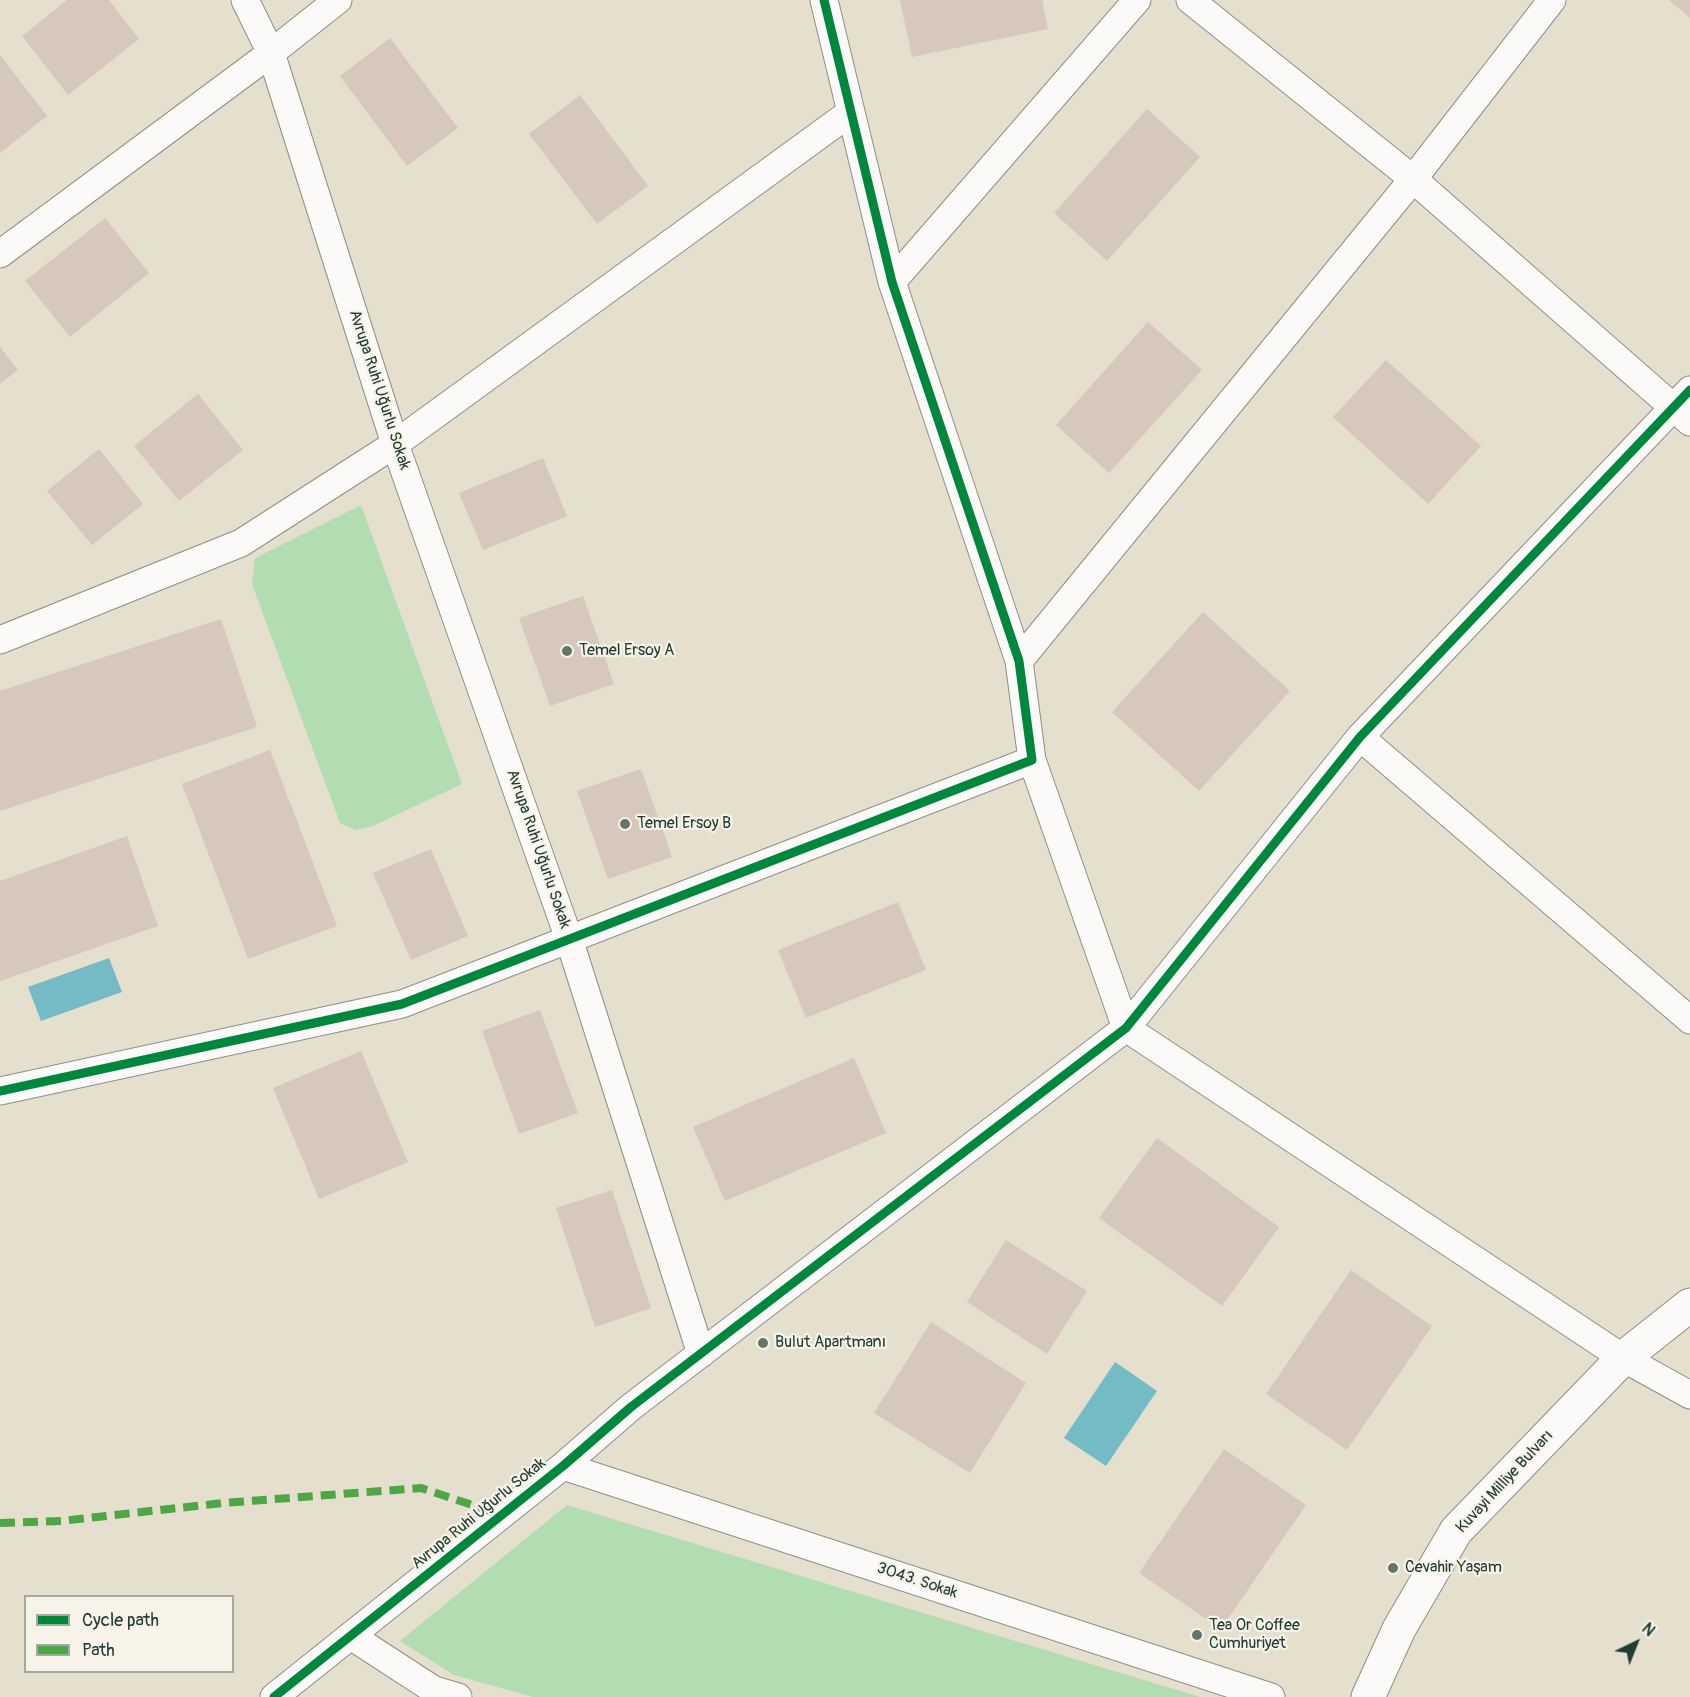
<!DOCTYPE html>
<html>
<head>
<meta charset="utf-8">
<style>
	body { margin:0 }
	#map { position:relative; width:1690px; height:1697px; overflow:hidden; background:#e5dfce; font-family:Pangolin,sans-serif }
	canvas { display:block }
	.legend { position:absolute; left:24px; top:1595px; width:210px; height:78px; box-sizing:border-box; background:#f7f3e8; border:2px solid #a1aaa0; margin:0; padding:8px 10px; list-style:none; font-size:18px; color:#1f3d34 }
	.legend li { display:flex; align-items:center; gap:12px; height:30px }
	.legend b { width:30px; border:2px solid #a1aaa0 }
	.north { position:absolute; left:1606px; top:1613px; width:60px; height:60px; -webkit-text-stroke:4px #f7f3e8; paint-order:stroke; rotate:43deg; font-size:16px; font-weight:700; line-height:24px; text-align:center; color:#1f3d34 }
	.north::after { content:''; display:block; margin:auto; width:21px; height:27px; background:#1f3d34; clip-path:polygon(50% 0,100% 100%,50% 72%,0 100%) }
</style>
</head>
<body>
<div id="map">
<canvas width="1690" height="1697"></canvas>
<ul class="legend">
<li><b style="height:8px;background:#00873e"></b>Cycle path</li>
<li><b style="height:8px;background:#4fa644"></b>Path</li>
</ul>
<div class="north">N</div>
</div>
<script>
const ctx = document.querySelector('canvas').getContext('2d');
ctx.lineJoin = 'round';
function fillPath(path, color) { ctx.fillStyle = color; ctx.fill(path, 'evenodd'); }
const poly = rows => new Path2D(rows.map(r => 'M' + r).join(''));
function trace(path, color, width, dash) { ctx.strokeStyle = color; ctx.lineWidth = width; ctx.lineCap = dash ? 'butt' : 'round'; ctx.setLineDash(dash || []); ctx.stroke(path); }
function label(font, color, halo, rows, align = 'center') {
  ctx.font = font + ' Pangolin,sans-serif'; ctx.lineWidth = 4.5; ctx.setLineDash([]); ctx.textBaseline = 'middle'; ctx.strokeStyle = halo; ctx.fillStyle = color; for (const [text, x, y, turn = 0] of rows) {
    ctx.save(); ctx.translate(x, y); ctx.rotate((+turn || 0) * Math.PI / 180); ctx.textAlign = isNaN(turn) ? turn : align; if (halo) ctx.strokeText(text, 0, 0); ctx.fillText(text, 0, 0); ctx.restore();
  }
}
const green = poly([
	[361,505,462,784,373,826,356,830,340,823,252,584,255,558],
	[567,1505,1200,1697,533,1697,454,1675,400,1641]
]);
const water = poly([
	[109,958,122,992,41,1021,28,987],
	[1115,1362,1157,1391,1106,1466,1064,1438]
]);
const building = poly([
	[67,0,109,0,139,39,68,95,22,36],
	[900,0,1042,0,1048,29,912,57],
	[1669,0,1690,0,1690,18],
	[390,38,458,128,407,166,340,76],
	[0,55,47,116,0,153],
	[580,95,648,186,597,224,529,134],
	[1147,109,1200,157,1107,261,1054,213],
	[105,218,149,273,70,337,25,281],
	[1148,322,1202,370,1109,473,1056,425],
	[0,347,18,370,0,384],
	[1386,360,1481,446,1428,504,1333,417],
	[198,394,243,450,179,501,134,446],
	[99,449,143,504,92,545,47,491],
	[543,458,567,516,483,550,459,493],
	[583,596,614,684,550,706,519,618],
	[1203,612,1290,691,1199,791,1112,712],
	[221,619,257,727,0,811,0,691],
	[270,750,337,926,248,959,182,784],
	[641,769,672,857,608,879,577,791],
	[127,836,158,926,0,981,0,881],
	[431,849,468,936,411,960,373,873],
	[898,902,926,970,806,1018,778,950],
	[540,1010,578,1113,519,1134,482,1031],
	[361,1051,408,1162,319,1199,273,1088],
	[854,1058,886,1133,725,1201,693,1127],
	[1157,1138,1279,1227,1222,1306,1099,1218],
	[612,1190,651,1308,595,1327,556,1208],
	[1006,1240,1087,1291,1047,1354,967,1302],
	[1351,1270,1432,1326,1347,1450,1266,1394],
	[931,1322,1026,1383,970,1473,874,1413],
	[1224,1449,1306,1505,1221,1629,1139,1573]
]);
const minor = poly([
	[245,0,271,53,395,444,569,939,701,1354],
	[1190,0,1413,179,1690,422],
	[0,254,271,53,338,0],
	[892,282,1137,0],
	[0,640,241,543,395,444,851,112],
	[1019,661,1413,179,1552,0],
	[1360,737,1690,1020],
	[1032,760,1126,1028,1623,1358,1690,1395],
	[0,1091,402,1004,1032,760,1019,661,892,282,824,0],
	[563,1466,1271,1697],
	[351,1636,434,1690,458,1697],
	[274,1697,563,1466,631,1407,1126,1028,1360,737,1690,390]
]);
const tertiary = poly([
	[1368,1697,1399,1629,1456,1531,1623,1358,1690,1305]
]);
const quiet = poly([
	[0,1523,61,1521,223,1503,421,1488,502,1515]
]);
const cycleway = poly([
	[0,1091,402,1004,1032,760,1019,661,892,282,824,0],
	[274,1697,563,1466,631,1407,1126,1028,1360,737,1690,390]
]);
const markers = [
	[567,651,6,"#64766a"],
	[625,824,6,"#64766a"],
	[763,1343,6,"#64766a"],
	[1393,1568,6,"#64766a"],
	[1197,1635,6,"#64766a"]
];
const streetNames = [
	["Avrupa Ruhi Uğurlu Sokak",379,390,72],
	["Avrupa Ruhi Uğurlu Sokak",538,849,71],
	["Kuvayi Milliye Bulvarı",1505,1482,-47],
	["Avrupa Ruhi Uğurlu Sokak",479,1514,-39],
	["3043. Sokak",917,1581,18]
];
const poiNames = [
	["Temel Ersoy A",579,651],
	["Temel Ersoy B",637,824],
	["Bulut Apartmanı",775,1343],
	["Cevahir Yaşam",1405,1568],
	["Tea Or Coffee",1209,1626],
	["Cumhuriyet",1209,1644]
];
fillPath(green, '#b2dcb2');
fillPath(water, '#74bbc6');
fillPath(building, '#d6c8bc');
trace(minor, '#8e8f85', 29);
trace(tertiary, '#8e8f85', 35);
trace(minor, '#fbfaf8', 27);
trace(tertiary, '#fbfaf8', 33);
trace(quiet, '#4fa644', 8, [15, 8]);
trace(cycleway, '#00873e', 9);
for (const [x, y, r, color] of markers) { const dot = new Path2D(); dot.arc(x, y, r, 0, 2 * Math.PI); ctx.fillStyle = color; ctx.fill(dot); trace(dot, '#f7f3e8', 2); }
label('16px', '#1f3d34', '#f7f3e8', streetNames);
label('16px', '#1f3d34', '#f7f3e8', poiNames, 'left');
</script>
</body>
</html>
